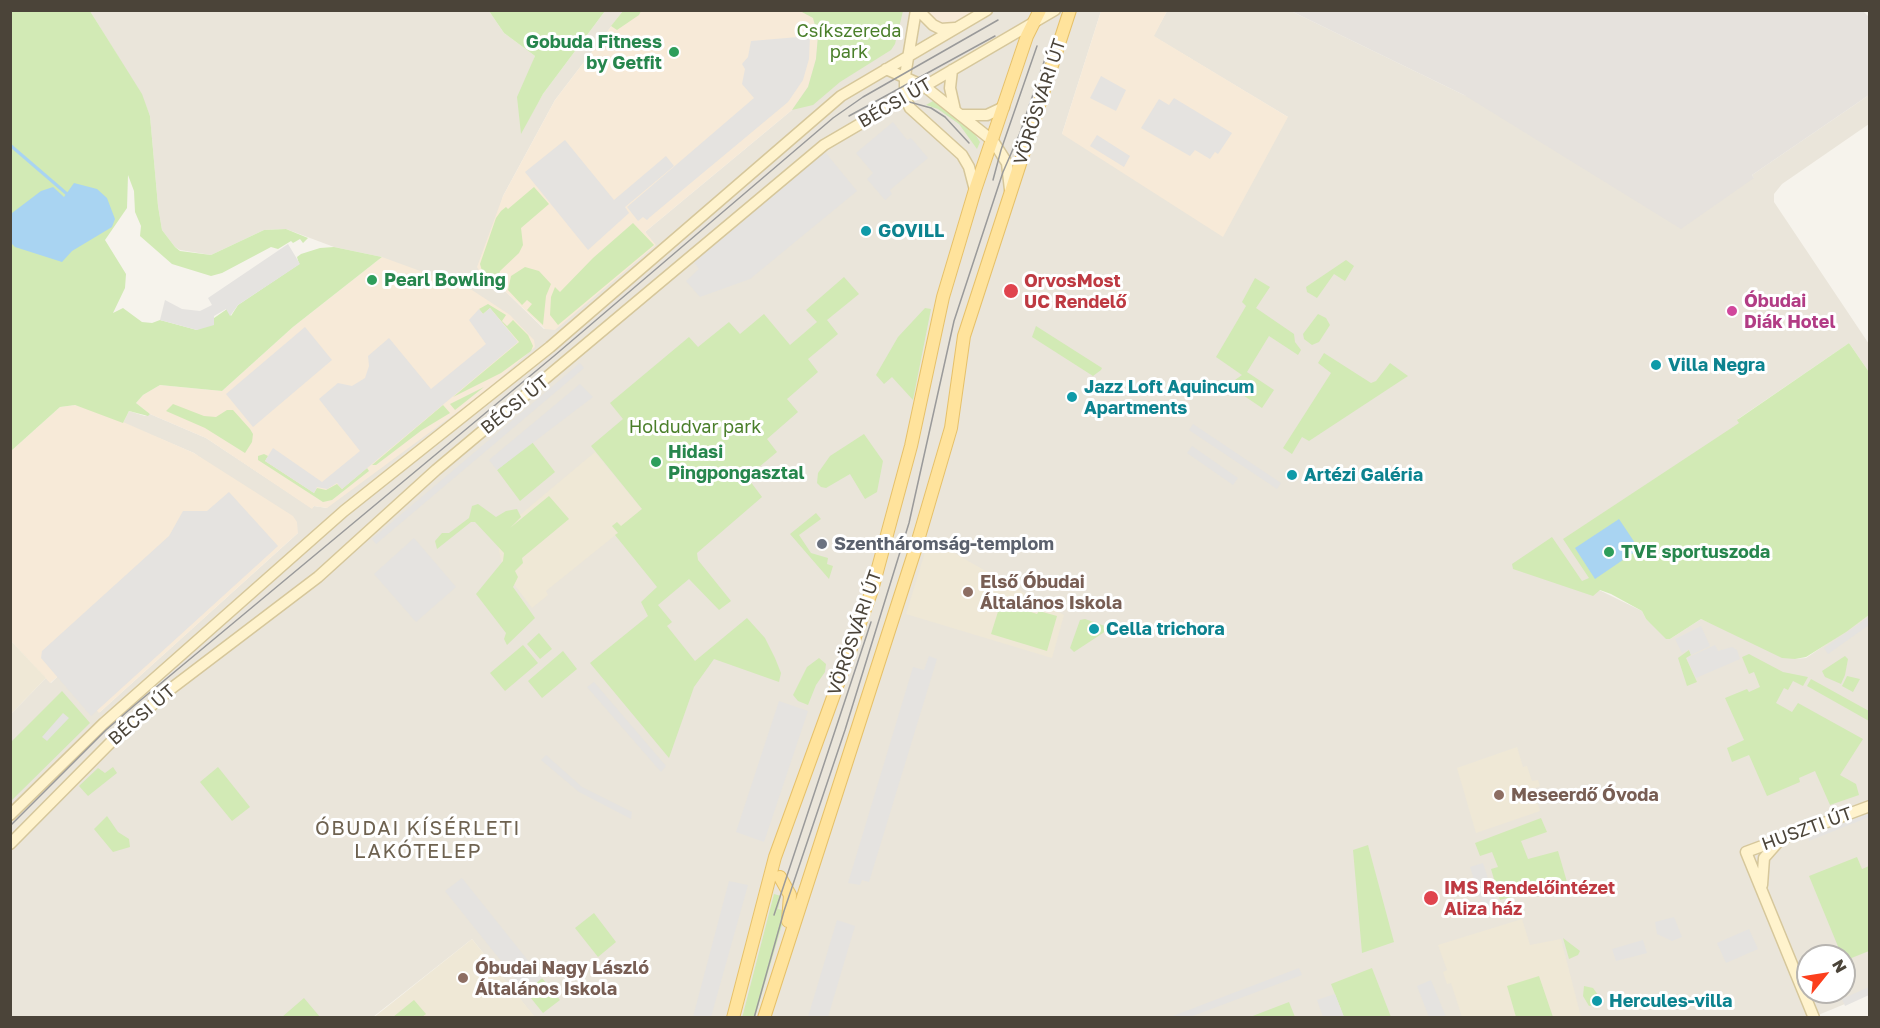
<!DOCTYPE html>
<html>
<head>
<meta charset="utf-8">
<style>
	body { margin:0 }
	#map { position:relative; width:1880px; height:1028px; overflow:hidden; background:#f6f3ec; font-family:"Golos Text",sans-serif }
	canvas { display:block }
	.frame { position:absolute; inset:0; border:12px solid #4b4439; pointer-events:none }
	.north { position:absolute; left:1796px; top:944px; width:60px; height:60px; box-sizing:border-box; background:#fff; border:2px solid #b7b4b0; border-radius:50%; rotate:60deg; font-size:16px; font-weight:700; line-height:24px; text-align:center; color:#4b4439 }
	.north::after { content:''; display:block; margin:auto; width:21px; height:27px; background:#fc3f1d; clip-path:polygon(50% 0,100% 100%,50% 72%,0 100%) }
</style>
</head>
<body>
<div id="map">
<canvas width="1880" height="1028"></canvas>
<div class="frame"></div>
<div class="north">N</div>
</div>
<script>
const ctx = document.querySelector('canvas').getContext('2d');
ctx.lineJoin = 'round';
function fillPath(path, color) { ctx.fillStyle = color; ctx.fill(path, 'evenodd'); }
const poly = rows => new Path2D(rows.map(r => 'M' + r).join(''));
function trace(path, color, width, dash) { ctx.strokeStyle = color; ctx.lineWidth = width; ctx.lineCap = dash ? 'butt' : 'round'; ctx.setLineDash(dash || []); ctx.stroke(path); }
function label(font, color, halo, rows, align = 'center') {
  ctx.font = font + ' "Golos Text",sans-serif'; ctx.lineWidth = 6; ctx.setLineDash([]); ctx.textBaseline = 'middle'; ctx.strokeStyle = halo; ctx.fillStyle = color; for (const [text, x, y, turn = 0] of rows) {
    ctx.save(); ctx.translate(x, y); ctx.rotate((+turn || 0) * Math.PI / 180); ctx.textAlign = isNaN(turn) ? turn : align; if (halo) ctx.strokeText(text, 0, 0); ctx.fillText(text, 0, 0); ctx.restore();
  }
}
const residential = poly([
	[90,11,489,11,504,33,535,56,530,70,521,132,543,94,605,11,623,11,555,100,503,196,482,276,504,290,544,329,655,245,645,232,792,110,813,18,800,11,928,11,948,25,975,11,1101,11,1062,134,1288,117,1153,36,1167,11,1291,11,1464,95,1754,178,1752,175,1869,95,1869,124,1782,184,1774,194,1774,202,1869,344,1869,372,1849,343,1738,419,1740,423,1597,589,1642,611,1646,619,1670,639,1701,619,1795,659,1806,658,1869,615,1869,994,1811,1018,535,1018,472,939,373,1017,11,1018,11,714,46,678,51,683,62,672,100,712,298,533,194,453,123,423,129,411,145,416,150,414,206,438,312,508,314,506,327,508,382,257,334,247,286,229,264,230,211,255,180,250,175,247,162,230,158,206,150,116,141,94],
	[1808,956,1844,956,1844,992,1808,992]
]);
const commercial = poly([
	[800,10,813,18,818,36,816,59,808,87,792,110,645,232,656,245,555,330,545,329,504,290,482,276,477,267,503,196,555,100,623,11],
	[928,11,975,11,948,25,939,24],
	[1101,11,1167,11,1154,36,1288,117,1223,237,1062,134],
	[382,257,472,290,510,315,534,340,535,347,486,391,327,508,314,506,312,509,206,438,150,414,136,403,143,395,160,385,222,391,293,327],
	[75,405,107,415,194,453,293,516,297,522,298,533,99,713,63,672,50,683,11,641,11,451,60,407]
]);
const industrial = poly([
	[1291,11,1863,11,1869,17,1869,95,1752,175,1754,178,1681,229,1464,95]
]);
const education = poly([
	[595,452,642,509,621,527,612,526,618,533,546,591,548,595,532,608,503,570,496,535],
	[929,539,1064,615,1052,658,906,614],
	[11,641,46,678,11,714],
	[1517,747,1523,767,1527,766,1532,781,1538,780,1540,786,1533,789,1540,811,1476,833,1457,768],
	[1522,919,1530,945,1561,939,1581,1017,1462,1017,1451,983,1447,984,1443,972,1447,970,1438,945],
	[472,939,535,1017,373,1018]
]);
const green = poly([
	[11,11,90,11,142,94,150,116,158,206,162,230,175,247,180,251,211,255,264,230,286,229,308,238,303,243,300,239,293,243,291,241,278,249,271,247,222,273,211,276,172,264,140,236,141,226,135,212,134,191,128,175,127,208,105,240,126,274,125,288,113,313,123,308,142,322,152,323,160,320,197,330,227,309,231,316,238,305,299,264,297,257,301,254,320,248,334,247,382,257,293,327,222,391,160,385,143,395,136,403,150,414,148,416,129,411,123,423,75,405,60,407,11,451],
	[489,11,605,11,543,94,521,134,517,97,535,56,504,33],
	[623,11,641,11,639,15,617,30,611,26],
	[800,11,903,11,895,44,891,50,840,82,813,105,792,110,808,87,816,59,818,36,813,18],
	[933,101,971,128,980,142,977,149,959,124,938,109,926,105],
	[534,187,549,204,521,228,523,245,519,253,500,271,497,282,495,282,483,274,480,264,496,218,501,211,506,207,508,209],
	[633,223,654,245,558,325,550,315,551,297,555,287,560,292,593,258],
	[1346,260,1354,266,1345,281,1334,274,1317,298,1307,292,1306,287],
	[525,267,539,271,551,284,546,296,543,325,527,310,532,304,527,300,522,305,508,290,511,276],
	[844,277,859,294,827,320,838,334,808,359,818,372,787,399,798,412,767,439,777,452,747,477,762,497,697,553,698,560,731,601,719,610,689,579,658,605,672,622,667,626,695,661,747,618,765,638,775,658,781,673,779,682,714,659,694,687,669,758,590,663,648,616,641,602,657,587,615,535,618,533,612,526,617,522,621,526,642,509,591,446,623,419,610,403,689,337,698,347,729,322,740,334,764,314,790,345,817,322,806,310],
	[1255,278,1270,287,1256,308,1294,334,1295,342,1301,350,1298,355,1269,336,1247,372,1274,390,1262,408,1228,385,1242,375,1216,357,1246,306,1242,302],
	[488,304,506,315,502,321,507,326,513,320,528,335,533,346,531,351,501,373,453,397,519,342,490,308,483,314,479,309],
	[925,308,931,309,913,400,892,377,884,384,876,375,898,337],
	[1318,314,1326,318,1330,325,1319,342,1312,345,1304,339,1303,334],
	[1036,326,1102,368,1101,370,1093,376,1032,337],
	[1849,343,1869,372,1869,615,1846,632,1806,657,1795,659,1782,658,1701,619,1670,639,1666,639,1646,619,1642,611,1611,594,1600,590,1593,596,1513,569,1512,564,1552,537,1582,581,1589,578,1563,539,1739,423,1737,420],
	[1324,353,1371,383,1376,381,1390,363,1408,376,1309,441,1302,437,1292,454,1283,448,1331,373,1318,363],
	[484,387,455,410,450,404],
	[173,404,204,416,216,417,227,410,233,410,250,429,253,434,252,442,245,453,205,428,166,411],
	[443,405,450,413,422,430,376,465,372,465],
	[864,434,883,461,877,492,865,499,850,474,826,488,821,487,817,483,818,473,830,456],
	[532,442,555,472,520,501,497,470],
	[264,454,268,456,265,461,314,493,317,488,326,490,337,484,342,489,367,468,369,471,332,500,323,502,258,460,258,456],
	[549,496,569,519,522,558,523,563,515,571,518,577,513,587,535,618,507,645,504,639,506,633,476,594,503,561,504,553,475,522,471,522,437,549,435,541,442,533,449,533,469,518,472,506,478,504,496,517,506,511,517,509,521,517,510,528],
	[816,513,821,519,799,535,811,553,828,558,827,564,833,566,829,579,790,534],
	[1001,602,1037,614,1039,611,1057,616,1047,651,991,634],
	[1085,619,1105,626,1106,631,1074,652,1070,648,1080,620],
	[539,633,552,649,540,659,527,644],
	[523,645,538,663,505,691,490,673],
	[1689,650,1691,655,1686,658,1697,682,1687,686,1678,658],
	[563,651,577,669,542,698,528,681],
	[1749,654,1783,672,1808,677,1803,686,1793,681,1788,690,1784,688,1776,703,1792,712,1798,703,1863,739,1840,775,1856,784,1859,795,1830,805,1815,771,1799,778,1800,782,1767,796,1749,755,1732,762,1727,748,1744,740,1725,698,1747,689,1749,692,1760,687,1754,672,1749,674,1742,657],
	[1845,656,1848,659,1845,675,1841,684,1825,677,1822,671],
	[819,658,826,664,825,672,816,685,808,705,798,701,793,695,807,667],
	[1847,676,1860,679,1853,692,1842,686],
	[1811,679,1869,711,1869,721,1807,686],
	[62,691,90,723,11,801,11,742],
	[113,767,117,773,88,796,79,786,98,768,105,773],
	[218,767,250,807,232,821,200,782],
	[107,816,118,832,129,839,130,847,113,852,94,829],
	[1541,818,1547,832,1521,841,1528,859,1558,851,1567,882,1500,900,1491,869,1498,867,1492,852,1480,856,1475,843],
	[1368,845,1394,942,1362,953,1353,850],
	[1857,857,1862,869,1869,866,1869,951,1844,961,1809,876],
	[774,894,781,896,778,909,786,911,755,1017,742,1018],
	[594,913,616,942,598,957,575,928],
	[1563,938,1580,951,1578,955,1569,959],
	[1372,968,1391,1017,1344,1017,1331,984],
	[1539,976,1553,1017,1516,1017,1507,986],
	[542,978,560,1000,543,1013,526,992],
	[1584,986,1593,988,1604,1003,1589,1006,1583,996],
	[304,998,320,1017,282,1017],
	[414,1000,426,1014,422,1017,393,1017],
	[1289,1002,1295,1017,1250,1017]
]);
const parking = poly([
	[810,36,809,59,803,80,788,102,650,217,647,220,643,217,638,221,627,207,754,98,742,84,745,69,742,64,748,57,751,41],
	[1101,76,1126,90,1116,111,1090,98],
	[1174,98,1232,133,1218,154,1215,152,1210,159,1195,150,1190,156,1141,128,1159,99,1169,105],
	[893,122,907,140,911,138,928,158,890,190,892,194,885,200,867,179,873,173,856,153],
	[1097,135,1130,156,1124,167,1090,146],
	[565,140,614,200,666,156,674,166,625,207,629,213,588,250,525,172],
	[825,152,857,191,750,279,700,297,686,281,699,269,694,262],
	[288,244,300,264,238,305,230,316,226,309,214,316,214,325,197,330,160,320,165,300,182,309,200,311,212,305,208,298],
	[490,308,518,342,342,489,337,483,327,489,317,487,314,493,265,461,273,448,322,482,360,451,319,399,338,383,352,386,365,378,369,366,368,356,389,338,431,389,486,344,469,320,479,309,483,314],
	[305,327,332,360,253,427,226,394],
	[580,363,584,368,376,544,372,539],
	[580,384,593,397,497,470,489,460],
	[1193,424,1281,483,1277,489,1189,430],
	[1192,446,1238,478,1233,485,1187,453],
	[229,492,278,546,91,716,41,658,42,651,169,536,183,511,207,511],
	[414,538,456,587,416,622,374,574],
	[1869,617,1869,625,1828,654,1824,648],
	[1701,626,1710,646,1691,655,1689,649,1682,653,1675,639],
	[1715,645,1718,651,1732,647,1737,650,1740,659,1696,678,1687,658],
	[929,656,937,659,869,882,862,880,860,885,848,883,913,667,924,670],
	[594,682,666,766,661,772,587,687],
	[779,701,808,711,764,842,736,832],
	[63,713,69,718,47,741,42,737],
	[546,755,582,787,632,812,631,819,579,792,541,760],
	[1869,812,1869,817,1809,841,1808,836],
	[1483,863,1498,910,1485,914,1470,867],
	[462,878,542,978,526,992,445,891],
	[729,881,748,885,711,1017,693,1017],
	[1674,917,1682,937,1672,941,1657,934,1655,922],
	[837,920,855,926,828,1017,808,1017],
	[1749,929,1758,949,1726,963,1717,943],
	[1643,940,1647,953,1616,961,1612,949],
	[1299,968,1302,975,1190,1017,1170,1017],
	[1431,980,1446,1017,1429,1017,1417,986],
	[1869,987,1869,995,1845,1006,1842,999],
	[1335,994,1344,1017,1323,1017,1317,1000]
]);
const water = poly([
	[74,183,97,189,107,198,115,219,112,227,72,251,62,262,15,247,11,243,12,213,41,191,53,187,64,197],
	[1619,519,1639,549,1595,579,1575,548]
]);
const stream = poly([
	[10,145,67,194]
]);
const secondary = poly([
	[916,10,905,76,905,97,910,108,962,155,969,167,975,190],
	[918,10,933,25,941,29,955,28],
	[886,69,924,86,993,141,1007,163,1010,190],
	[952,70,950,88,955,110],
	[962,115,987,115,1004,107],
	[10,815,104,723,344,511,550,347,841,96,987,10],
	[10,844,115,738,168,691,318,577,436,470,824,145,1055,10],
	[1762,885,1764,858,1779,841],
	[1814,1018,1746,852,1870,806]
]);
const primary = poly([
	[780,877,790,895,788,921],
	[733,1018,775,857,872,590,911,446,943,297,975,190,1027,36,1040,10],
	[764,1018,916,547,951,428,964,336,1070,10]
]);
const tram = poly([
	[879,103,906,101,931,108,945,117,969,143],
	[849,116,995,36],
	[993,180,1001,150,1037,46],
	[10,826,106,730,136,704,554,356,833,118,863,97,998,20],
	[774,915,871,622],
	[754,1018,784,911,845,730,909,523,954,321,1003,172,1020,133,1049,47]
]);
const markers = [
	[674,52,6,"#2e9e5b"],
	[866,231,6,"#0f9aa8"],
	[372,280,6,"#2e9e5b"],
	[1011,291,8,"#e0444e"],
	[1732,311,6,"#d1479c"],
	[1656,365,6,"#0f9aa8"],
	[1072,397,6,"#0f9aa8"],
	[656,462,6,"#2e9e5b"],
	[1292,475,6,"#0f9aa8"],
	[822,544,6,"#6b7280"],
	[1609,552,6,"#2e9e5b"],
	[968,592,6,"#8d6e63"],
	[1094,629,6,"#0f9aa8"],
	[1499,795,6,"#8d6e63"],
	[1431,898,8,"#e0444e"],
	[463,978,6,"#8d6e63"],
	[1597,1001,6,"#0f9aa8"]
];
const parkNames = [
	["Csíkszereda",849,31],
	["park",849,52],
	["Holdudvar park",695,427]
];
const leisureNames = [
	["Gobuda Fitness",662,42,"right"],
	["by Getfit",662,63,"right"],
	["Pearl Bowling",384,280],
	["Hidasi",668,452],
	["Pingpongasztal",668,473],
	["TVE sportuszoda",1621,552]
];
const streetNames = [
	["VÖRÖSVÁRI ÚT",1040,102,-72],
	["BÉCSI ÚT",895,103,-30],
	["BÉCSI ÚT",515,405,-39],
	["VÖRÖSVÁRI ÚT",855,633,-71],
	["BÉCSI ÚT",142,715,-41],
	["HUSZTI ÚT",1807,829,-20]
];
const cultureNames = [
	["GOVILL",878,231],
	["Villa Negra",1668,365],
	["Jazz Loft Aquincum",1084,387],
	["Apartments",1084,408],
	["Artézi Galéria",1304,475],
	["Cella trichora",1106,629],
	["Hercules-villa",1609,1001]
];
const healthNames = [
	["OrvosMost",1024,281],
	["UC Rendelő",1024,302],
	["IMS Rendelőintézet",1444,888],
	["Aliza ház",1444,909]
];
const hotelNames = [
	["Óbudai",1744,301],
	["Diák Hotel",1744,322]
];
const worshipNames = [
	["Szentháromság-templom",834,544]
];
const educationNames = [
	["Első Óbudai",980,582],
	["Általános Iskola",980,603],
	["Meseerdő Óvoda",1511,795],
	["Óbudai Nagy László",475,968],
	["Általános Iskola",475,989]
];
const neighbourhoodNames = [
	["ÓBUDAI KÍSÉRLETI",418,829],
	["LAKÓTELEP",418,852]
];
fillPath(residential, '#eae5da');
fillPath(commercial, '#f7ead8');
fillPath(industrial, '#e6e2dd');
fillPath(education, '#efe8d6');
fillPath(green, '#d2eab5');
fillPath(parking, '#e5e3e0');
fillPath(water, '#a9d4f2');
trace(stream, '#a9d4f2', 3);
trace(secondary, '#d6c79b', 13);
trace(primary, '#e6c16a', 14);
trace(secondary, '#fff3cd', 10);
trace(primary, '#ffe39c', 12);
trace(tram, '#9a9a9a', 1.5);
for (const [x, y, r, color] of markers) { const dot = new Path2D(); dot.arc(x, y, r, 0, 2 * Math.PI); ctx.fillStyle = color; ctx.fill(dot); trace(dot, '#fff', 2); }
label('18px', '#4a7f2a', '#fff', parkNames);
label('bold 18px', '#27864d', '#fff', leisureNames, 'left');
label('18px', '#4b4439', '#fff', streetNames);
label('bold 18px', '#0d838f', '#fff', cultureNames, 'left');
label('bold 18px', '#be3a42', '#fff', healthNames, 'left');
label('bold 18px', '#b23c85', '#fff', hotelNames, 'left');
label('bold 18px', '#5b616d', '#fff', worshipNames, 'left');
label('bold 18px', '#785e54', '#fff', educationNames, 'left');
ctx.letterSpacing = '1.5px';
label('20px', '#6e6250', '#fff', neighbourhoodNames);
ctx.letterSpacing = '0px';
</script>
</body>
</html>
